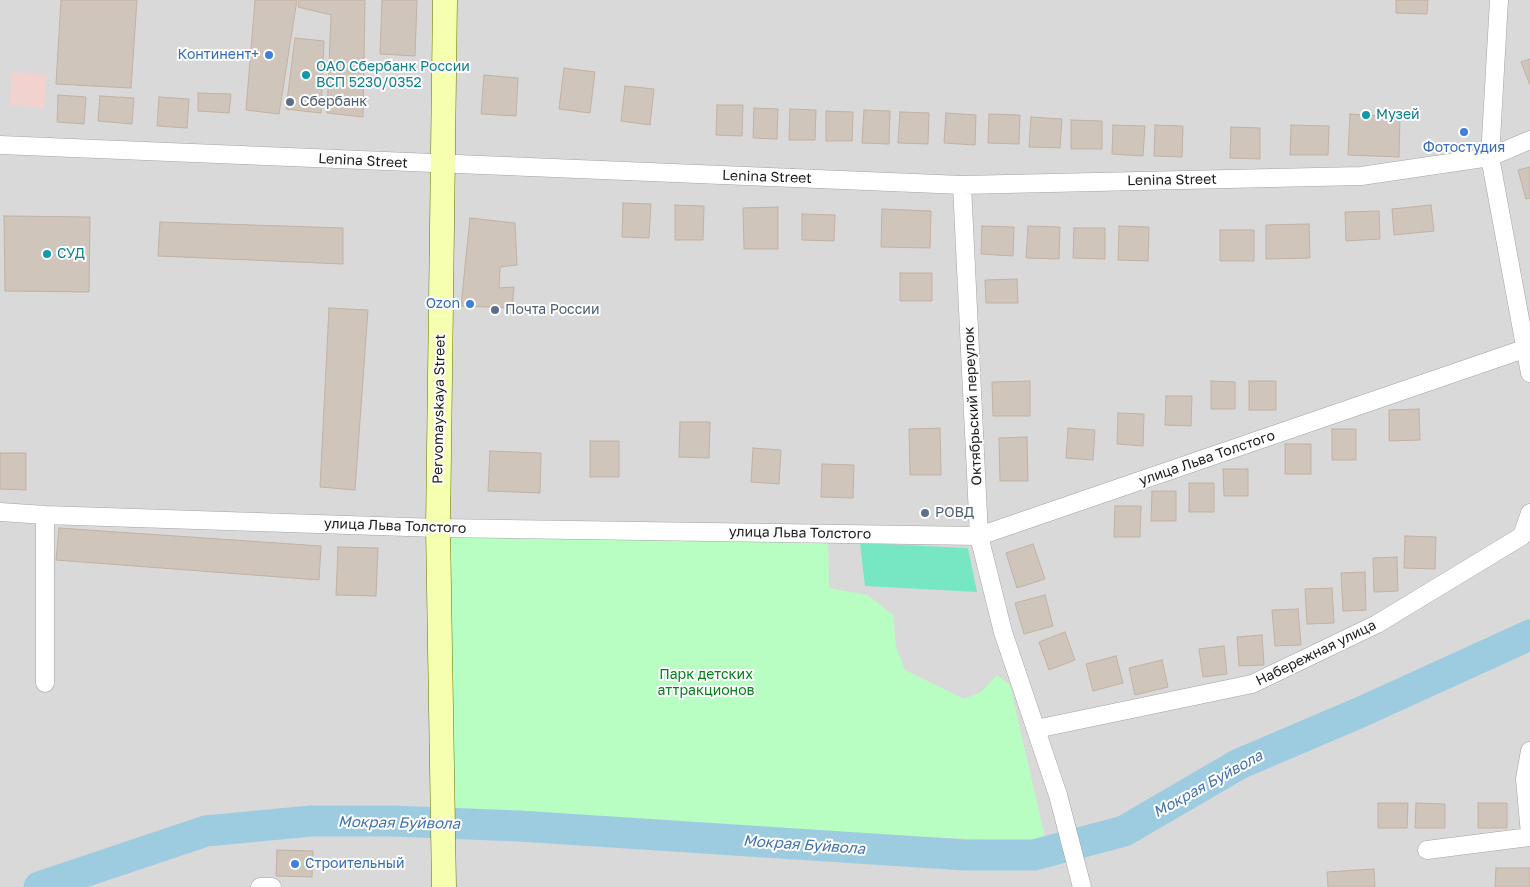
<!DOCTYPE html>
<html>
<head>
<meta charset="utf-8">
<style>
	body { margin:0 }
	canvas { display:block; background:#efebe1 }
</style>
</head>
<body>
<canvas width="1530" height="887"></canvas>
<script>
const ctx = document.querySelector('canvas').getContext('2d');
ctx.lineJoin = 'round';
function fillPath(path, color) { ctx.fillStyle = color; ctx.fill(path, 'evenodd'); }
const poly = rows => new Path2D(rows.map(r => 'M' + r).join(''));
function trace(path, color, width, dash) { ctx.strokeStyle = color; ctx.lineWidth = width; ctx.lineCap = dash ? 'butt' : 'round'; ctx.setLineDash(dash || []); ctx.stroke(path); }
function label(font, color, halo, rows, align = 'center') {
  ctx.font = font + ' "Golos Text",sans-serif'; ctx.lineWidth = 4; ctx.setLineDash([]); ctx.textBaseline = 'middle'; ctx.strokeStyle = halo; ctx.fillStyle = color; for (const [text, x, y, turn = 0] of rows) {
    ctx.save(); ctx.translate(x, y); ctx.rotate((+turn || 0) * Math.PI / 180); ctx.textAlign = isNaN(turn) ? turn : align; if (halo) ctx.strokeText(text, 0, 0); ctx.fillText(text, 0, 0); ctx.restore();
  }
}
const residential = poly([
	[0,0,1530,0,1530,887,0,887]
]);
const commercial = poly([
	[12,72,47,75,44,108,9,105]
]);
const park = poly([
	[444,534,828,540,829,588,868,595,893,615,896,647,905,670,964,699,981,692,997,675,1010,685,1046,842,455,818]
]);
const pitch = poly([
	[860,543,968,548,977,592,865,586]
]);
const river = poly([
	[39,887,206,831,311,821,392,821,519,826,965,855,1034,855,1124,831,1239,764,1361,712,1530,635]
]);
const building = poly([
	[61,0,137,0,131,88,56,84,61,0],
	[255,0,297,0,279,114,246,110,255,0],
	[299,0,365,0,363,117,327,113,331,15,298,7,299,0],
	[382,0,417,0,415,56,380,54,382,0],
	[1396,0,1428,0,1427,14,1396,13,1396,0],
	[295,38,324,41,321,113,286,109,295,38],
	[1530,59,1530,85,1521,62,1530,59],
	[564,68,595,72,590,113,559,109,564,68],
	[484,75,518,78,516,116,481,114,484,75],
	[625,86,654,89,650,125,621,121,625,86],
	[198,93,231,94,229,113,198,111,198,93],
	[58,95,86,97,84,124,57,122,58,95],
	[100,96,134,98,132,124,98,121,100,96],
	[159,97,189,99,187,128,157,126,159,97],
	[717,105,743,105,742,136,716,135,717,105],
	[754,108,778,109,777,139,753,138,754,108],
	[790,109,816,110,815,140,789,140,790,109],
	[864,110,890,111,889,144,862,143,864,110],
	[826,111,853,112,852,141,826,141,826,111],
	[900,112,929,113,928,144,898,143,900,112],
	[946,113,976,115,975,145,944,143,946,113],
	[989,114,1020,115,1019,144,988,143,989,114],
	[1350,114,1400,117,1399,157,1348,155,1350,114],
	[1031,117,1062,119,1060,148,1029,147,1031,117],
	[1071,120,1102,121,1102,149,1071,149,1071,120],
	[1113,125,1145,126,1143,156,1112,154,1113,125],
	[1155,125,1183,126,1182,157,1154,156,1155,125],
	[1291,125,1329,126,1328,155,1290,155,1291,125],
	[1231,127,1260,128,1260,159,1230,158,1231,127],
	[1530,167,1530,198,1526,199,1518,170,1530,167],
	[623,203,651,204,649,238,622,237,623,203],
	[675,205,704,206,703,240,675,240,675,205],
	[1431,205,1434,231,1394,235,1392,209,1431,205],
	[778,207,778,249,744,249,743,208,778,207],
	[882,209,931,211,930,248,881,247,882,209],
	[1379,211,1380,239,1346,241,1345,212,1379,211],
	[802,214,835,215,834,241,802,240,802,214],
	[4,216,90,217,89,292,5,291,4,216],
	[470,218,515,223,517,265,500,267,499,288,514,287,512,308,461,306,470,218],
	[160,222,343,228,343,264,158,256,160,222],
	[1309,224,1310,258,1266,259,1266,225,1309,224],
	[982,226,1014,227,1013,256,981,254,982,226],
	[1028,226,1060,227,1059,259,1026,258,1028,226],
	[1119,226,1149,227,1148,261,1118,260,1119,226],
	[1074,228,1105,228,1105,259,1073,258,1074,228],
	[1220,230,1254,230,1254,261,1220,261,1220,230],
	[900,273,932,273,932,301,900,301,900,273],
	[1017,279,1018,303,986,303,985,280,1017,279],
	[329,308,368,310,355,490,320,487,329,308],
	[1030,381,1030,416,993,416,992,382,1030,381],
	[1211,381,1235,382,1235,409,1211,409,1211,381],
	[1249,381,1276,381,1276,410,1249,410,1249,381],
	[1166,396,1192,396,1191,426,1165,425,1166,396],
	[1419,409,1420,440,1389,441,1389,410,1419,409],
	[1118,413,1144,414,1143,446,1117,444,1118,413],
	[680,422,710,422,709,458,679,457,680,422],
	[940,428,941,475,910,475,909,429,940,428],
	[1068,428,1095,430,1093,460,1066,458,1068,428],
	[1332,429,1356,429,1356,460,1332,460,1332,429],
	[1027,437,1028,481,1000,481,999,438,1027,437],
	[590,441,619,441,619,477,590,477,590,441],
	[1285,444,1311,444,1311,474,1285,474,1285,444],
	[753,448,781,450,779,484,751,482,753,448],
	[490,451,541,453,540,493,488,491,490,451],
	[0,453,26,453,26,490,0,489,0,453],
	[822,464,854,465,853,498,821,497,822,464],
	[1223,469,1248,469,1248,496,1224,496,1223,469],
	[1189,483,1214,483,1214,512,1189,512,1189,483],
	[1152,491,1176,491,1176,521,1151,521,1152,491],
	[1115,506,1141,506,1140,537,1114,537,1115,506],
	[59,528,321,546,319,580,56,560,59,528],
	[1405,536,1436,537,1435,569,1404,568,1405,536],
	[1033,544,1045,579,1017,588,1006,553,1033,544],
	[338,547,378,548,376,596,336,595,338,547],
	[1397,557,1398,591,1374,592,1373,558,1397,557],
	[1365,572,1366,610,1343,611,1341,573,1365,572],
	[1332,588,1334,623,1307,624,1305,589,1332,588],
	[1045,595,1053,626,1024,634,1015,603,1045,595],
	[1298,609,1301,645,1275,646,1272,610,1298,609],
	[1065,632,1075,660,1049,670,1039,642,1065,632],
	[1262,635,1264,665,1239,666,1237,637,1262,635],
	[1224,646,1227,674,1203,677,1199,649,1224,646],
	[1116,656,1123,683,1093,691,1086,664,1116,656],
	[1162,660,1168,687,1135,695,1129,668,1162,660],
	[1378,803,1408,803,1407,828,1378,828,1378,803],
	[1416,803,1445,804,1445,828,1415,828,1416,803],
	[1478,803,1507,803,1507,828,1478,828,1478,803],
	[277,850,313,851,312,877,276,876,277,850],
	[1496,868,1530,868,1530,887,1495,887,1496,868],
	[1374,869,1375,887,1328,887,1327,872,1374,869]
]);
const minor = poly([
	[1499,0,1490,157,1530,373],
	[0,145,962,185,1361,176,1490,157,1530,140],
	[962,185,979,536,1003,632,1058,795,1082,887],
	[0,512,45,515,45,683],
	[45,515,438,528,979,536,1524,349],
	[1036,729,1252,684,1377,624,1522,536,1530,513],
	[1530,751,1525,779,1530,834],
	[1427,850,1530,837],
	[260,887,272,887]
]);
const secondary = poly([
	[444,887,438,528,445,0]
]);
const markers = [
	[269,55,5,"#3f7fe0"],
	[306,75,5,"#0f9aa8"],
	[290,102,5,"#5c6f8a"],
	[1366,115,5,"#0f9aa8"],
	[1464,132,5,"#3f7fe0"],
	[47,254,5,"#0f9aa8"],
	[470,304,5,"#3f7fe0"],
	[495,310,5,"#5c6f8a"],
	[925,513,5,"#5c6f8a"],
	[295,864,5,"#3f7fe0"]
];
const shopNames = [
	["Континент+",259,55],
	["Фотостудия",1464,148,"center"],
	["Ozon",460,304],
	["Строительный",305,864,"left"]
];
const cultureNames = [
	["ОАО Сбербанк России",316,67],
	["ВСП 5230/0352",316,83],
	["Музей",1376,115],
	["СУД",57,254]
];
const serviceNames = [
	["Сбербанк",300,102],
	["Почта России",505,310],
	["РОВД",935,513]
];
const streetNames = [
	["Lenina Street",363,161,3],
	["Lenina Street",767,177,2],
	["Lenina Street",1172,180,-1],
	["Октябрьский переулок",973,406,-93],
	["Pervomayskaya Street",439,409,-89],
	["улица Льва Толстого",1207,458,-19],
	["улица Льва Толстого",395,526,2],
	["улица Льва Толстого",800,533,1],
	["Набережная улица",1316,653,-26]
];
const parkNames = [
	["Парк детских",706,675],
	["аттракционов",706,691]
];
const waterNames = [
	["Мокрая Буйвола",1208,784,-29],
	["Мокрая Буйвола",399,823,1],
	["Мокрая Буйвола",804,845,4]
];
fillPath(residential, '#dad9d9');
fillPath(commercial, '#f2d2ce');
fillPath(park, '#b8fec3');
fillPath(pitch, '#77e6c3');
trace(river, '#9dcce1', 31);
fillPath(building, '#cfc5ba');
trace(building, '#c2b2a2', 1);
trace(minor, '#a3a3a3', 19);
trace(secondary, '#617700', 25);
trace(minor, '#fff', 18);
trace(secondary, '#f5ffaf', 24);
for (const [x, y, r, color] of markers) { const dot = new Path2D(); dot.arc(x, y, r, 0, 2 * Math.PI); ctx.fillStyle = color; ctx.fill(dot); trace(dot, '#fff', 2); }
label('14px', '#366cbe', '#fff', shopNames, 'right');
label('14px', '#0d838f', '#fff', cultureNames, 'left');
label('14px', '#4e5e75', '#fff', serviceNames, 'left');
label('14px', '#1c1c1c', '#fff', streetNames);
label('14px', '#028316', '#fff', parkNames);
label('italic 15px', '#4172b4', '#fff', waterNames);
</script>
</body>
</html>
